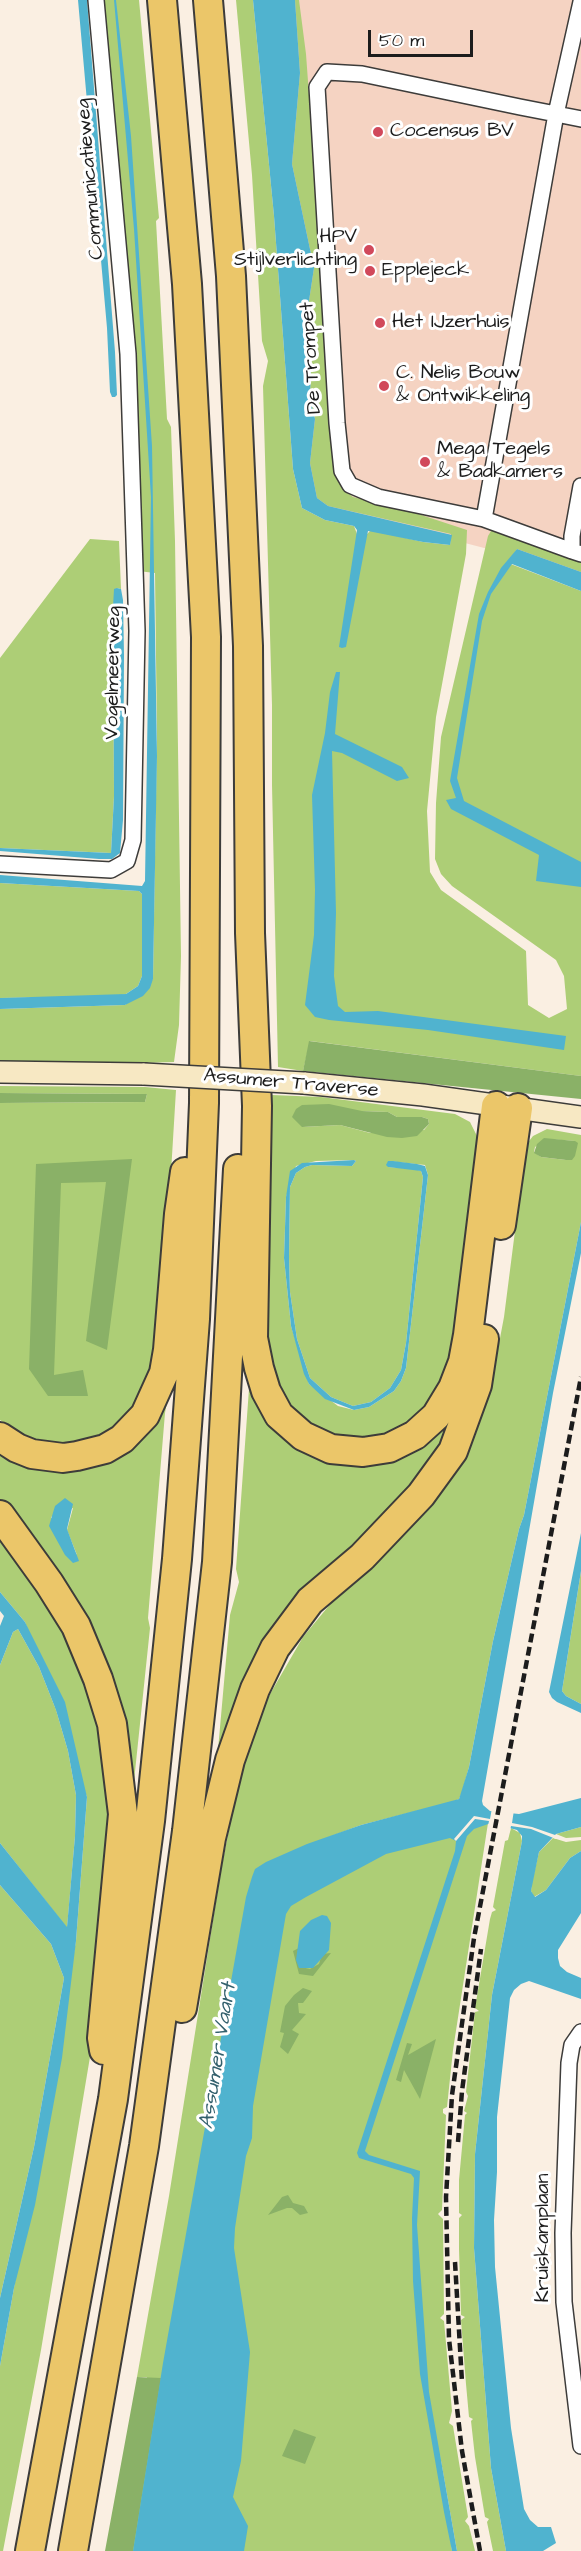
<!DOCTYPE html>
<html>
<head>
<meta charset="utf-8">
<style>
	body { margin:0 }
	#map { position:relative; width:581px; height:2551px; overflow:hidden; background:#faefe2; font-family:"Architects Daughter",sans-serif }
	canvas { display:block }
	.scale { position:absolute; left:368px; top:30px; width:105px; height:27px; box-sizing:border-box; border:3px solid #1c1c1c; border-top:0; padding-left:8px; font-size:18px; line-height:21px; white-space:nowrap; color:#1c1c1c; -webkit-text-stroke:4px #fff; paint-order:stroke }
</style>
</head>
<body>
<div id="map">
<canvas width="581" height="2551"></canvas>
<div class="scale">50 m</div>
</div>
<script>
const ctx = document.querySelector('canvas').getContext('2d');
ctx.lineJoin = 'round';
function fillPath(path, color) { ctx.fillStyle = color; ctx.fill(path, 'evenodd'); }
const poly = rows => new Path2D(rows.map(r => 'M' + r).join(''));
function trace(path, color, width, dash) { ctx.strokeStyle = color; ctx.lineWidth = width; ctx.lineCap = dash ? 'butt' : 'round'; ctx.setLineDash(dash || []); ctx.stroke(path); }
function label(font, color, halo, rows, align = 'center') {
  ctx.font = font + ' "Architects Daughter",sans-serif'; ctx.lineWidth = 6; ctx.setLineDash([]); ctx.textBaseline = 'middle'; ctx.strokeStyle = halo; ctx.fillStyle = color; for (const [text, x, y, turn = 0] of rows) {
    ctx.save(); ctx.translate(x, y); ctx.rotate((+turn || 0) * Math.PI / 180); ctx.textAlign = isNaN(turn) ? turn : align; if (halo) ctx.strokeText(text, 0, 0); ctx.fillText(text, 0, 0); ctx.restore();
  }
}
const built = poly([
	[267,0,581,0,581,582,515,556,307,502]
]);
const green = poly([
	[102,0,139,0,159,218,156,221,167,419,171,427,175,541,181,956,179,1025,174,1062,0,1067,0,1009,125,1005,153,979,157,739,155,573,138,571],
	[236,0,253,0,274,216,293,469,302,508,325,520,354,526,357,534,366,535,371,530,423,542,450,545,451,534,328,506,317,498,310,463,315,419,310,399,311,365,307,314,314,268,292,164,300,73,295,0,299,0,306,54,337,477,344,490,353,497,406,510,467,530,466,554,436,717,427,811,430,872,441,890,526,951,528,1005,549,1018,567,1009,564,976,556,960,452,886,441,874,435,859,436,803,441,737,488,536,491,531,496,530,581,560,581,572,517,549,508,563,581,591,581,1076,310,1041,303,1071,278,1067,272,785,272,705,263,386,268,361,262,341,252,175],
	[90,539,119,541,121,589,117,588,113,607,114,796,111,853,0,848,0,658],
	[0,883,139,891,142,894,143,917,142,976,138,986,126,994,116,996,0,998],
	[0,1086,145,1087,176,1090,165,1271,153,1364,139,1400,119,1426,102,1436,64,1447,30,1441,0,1420,0,1103,145,1102,147,1094,0,1093],
	[272,1095,321,1097,455,1114,470,1122,477,1136,477,1176,450,1357,433,1400,415,1420,378,1437,347,1438,311,1425,294,1410,276,1379,268,1342,267,1319,269,1313],
	[362,1111,388,1112,397,1117,422,1117,428,1119,429,1124,424,1130,370,1133,340,1125,302,1127],
	[354,1160,356,1161,352,1166,312,1165,305,1167,296,1173,290,1187,289,1257,290,1292,297,1339,310,1378,331,1397,353,1406,371,1402,390,1388,401,1370,406,1343,423,1177,421,1171,415,1169,388,1167,388,1161,425,1165,428,1175,406,1368,401,1381,394,1391,369,1407,354,1410,338,1406,309,1384,291,1326,284,1258,286,1197,296,1166,316,1161],
	[547,1129,581,1135,581,1222,524,1515,519,1529,493,1641,469,1767,462,1792,459,1799,452,1802,361,1825,305,1846,488,1823,453,2050,447,2107,443,2109,443,2113,446,2115,442,2210,438,2214,443,2219,444,2314,440,2318,444,2321,452,2411,449,2423,453,2426,468,2517,465,2521,469,2526,475,2551,457,2551,440,2455,452,2551,120,2551,147,2377,137,2377,169,2196,221,1870,239,1779,252,1736,266,1701,303,1637,332,1602,455,1472,475,1436,490,1391,504,1317,526,1145,533,1136],
	[548,1139,575,1141,566,1160,541,1157,534,1152,535,1147],
	[251,1361,320,1454,452,1416,446,1447,320,1581,217,1761,230,1615,239,1582,236,1569],
	[171,1380,165,1413,148,1618,150,1628,129,1829,121,1731,0,1504,0,1449,78,1466],
	[73,1508,67,1530,77,1555,51,1517],
	[0,1541,58,1618,104,1728,113,1809,93,2039,41,2350,3,2551,0,2551,0,2366,76,1941,87,1797,25,1622,0,1592],
	[581,1571,581,1704,566,1696,562,1691],
	[18,1629,39,1667,56,1710,68,1751,76,1795,75,1836,67,1928,0,1843,0,1665,13,1632],
	[581,1827,581,1837,566,1838,556,1834],
	[511,1828,520,1833,522,1841,492,1995,475,2154,474,2248,491,2468,506,2551,493,2551,487,2522,489,2519,485,2517,475,2457,471,2421,473,2419,469,2417,466,2384,461,2320,465,2317,461,2315,459,2249,459,2218,462,2215,459,2213,459,2180,465,2115,467,2113,464,2111,468,2096,466,2092,475,2012,479,2011,475,2008,490,1919,492,1912,496,1910,493,1907,505,1841,508,1840],
	[553,1838,566,1842,581,1840,581,1851,570,1858,546,1890,534,1897,531,1891,532,1882,539,1852],
	[0,1885,51,1944,64,1978,34,2147,0,2298]
]);
const forest = poly([
	[309,1041,581,1076,581,1099,303,1071],
	[0,1093,147,1094,145,1102,0,1103],
	[329,1104,362,1111,388,1112,397,1117,422,1117,428,1119,429,1124,417,1136,402,1138,387,1137,340,1125,302,1127,292,1117,296,1109,302,1105],
	[544,1138,575,1141,578,1143,575,1156,572,1160,566,1160,541,1157,534,1153,537,1144],
	[132,1159,107,1350,86,1341,106,1182,61,1183,54,1375,83,1370,88,1396,48,1396,29,1369,36,1164],
	[301,1947,301,1967,310,1969,319,1964,322,1954,331,1953,313,1976,299,1974,293,1951],
	[303,1988,312,1991,303,2003,298,2003,299,2013,306,2014,292,2030,299,2034,288,2054,280,2047,284,2033,280,2032,285,2006,294,1995],
	[436,2039,420,2099,404,2070,401,2082,396,2080,407,2043,412,2044,408,2055],
	[288,2195,293,2203,304,2206,308,2213,300,2215,292,2208,287,2208,268,2215,282,2197],
	[137,2377,161,2378,133,2551,105,2551],
	[294,2429,316,2437,305,2464,282,2456]
]);
const water = poly([
	[78,0,87,0,115,352,117,395,115,397,112,397,110,392,107,328],
	[114,0,116,0,131,136,152,446,157,756,153,979,150,988,143,996,125,1005,0,1009,0,998,126,994,138,986,142,976,142,894,139,891,0,883,0,875,142,886,145,881,151,497,134,229],
	[253,0,295,0,300,73,292,164,314,268,307,314,311,365,310,399,315,419,310,463,317,498,328,506,452,535,450,545,423,542,368,531,346,647,342,648,339,647,357,530,354,526,325,520,302,508,293,469,274,216],
	[517,549,581,572,581,591,512,564,491,594,482,621,457,778,464,801,581,862,581,887,536,881,539,855,451,809,446,800,456,798,450,781,479,614,488,592,501,568],
	[117,588,121,589,123,600,124,655,123,820,120,853,112,859,99,859,0,851,0,848,111,853,114,796,113,607,114,589],
	[336,672,340,672,335,734,402,767,409,778,397,781,342,753,332,751,336,913,334,976,338,1006,345,1012,378,1011,566,1036,564,1050,428,1030,329,1020,315,1017,305,1005,314,935,315,890,312,795,325,733,330,692],
	[354,1160,356,1161,352,1166,312,1165,305,1167,296,1173,290,1187,289,1257,290,1292,297,1339,310,1378,331,1397,353,1406,371,1402,390,1388,401,1370,406,1343,423,1177,421,1171,388,1167,386,1165,388,1161,393,1161,417,1164,425,1166,428,1175,406,1368,401,1381,394,1391,369,1407,354,1410,325,1399,309,1384,304,1374,291,1326,284,1258,286,1197,290,1171,302,1163],
	[581,1222,581,1253,553,1393,482,1801,483,1805,490,1811,519,1814,581,1798,581,1827,556,1834,539,1852,531,1891,535,1897,546,1890,570,1858,581,1851,581,1913,558,1950,558,1958,560,1966,567,1972,581,1978,581,1999,529,1981,521,1984,514,1990,510,1998,497,2117,497,2172,494,2220,495,2267,511,2428,524,2509,530,2520,538,2527,551,2527,556,2543,543,2551,506,2551,491,2468,474,2248,475,2154,492,1995,522,1841,522,1836,517,1830,491,1823,474,1829,467,1836,365,2151,369,2155,420,2171,417,2225,429,2392,457,2551,452,2551,444,2512,420,2374,413,2281,412,2218,414,2178,411,2174,359,2158,357,2153,455,1851,456,1841,450,1838,386,1854,306,1897,291,1906,286,1914,253,2106,252,2138,246,2156,235,2228,234,2248,250,2352,241,2461,233,2497,248,2526,244,2551,133,2551,163,2363,246,1897,252,1877,255,1869,266,1862,307,1844,361,1825,459,1799,469,1767,493,1641,519,1529,524,1515],
	[65,1498,73,1504,67,1529,79,1561,73,1563,65,1555,49,1526,55,1506],
	[581,1533,581,1571,562,1691,566,1696,581,1704,581,1713,557,1702,552,1698,549,1692],
	[0,1592,25,1622,65,1702,87,1797,76,1941,62,2058,35,2205,14,2288,0,2366,0,2298,34,2147,64,1978,51,1944,0,1885,0,1843,67,1927,75,1836,76,1795,68,1751,56,1710,39,1667,18,1629,13,1632,0,1665,0,1626,4,1616,0,1611],
	[322,1915,327,1916,331,1923,329,1950,313,1968,299,1968,296,1960,300,1931,311,1920]
]);
const pier = poly([
	[492,1808,514,1810,512,1823,532,1827,558,1836,556,1839,531,1829,511,1826,510,1831,488,1826,489,1821,475,1819,456,1841,454,1839,474,1816,490,1819]
]);
const street = poly([
	[581,2,556,114,484,519,378,497,350,485,342,471,337,423,317,87,327,72,362,74,520,107,556,114,581,119],
	[581,486,572,536,572,551,581,554],
	[484,519,572,551],
	[0,864,111,870,127,861,133,840,137,631,128,354,96,0],
	[581,2032,572,2045,569,2063,563,2233,564,2302,581,2446]
]);
const secondary = poly([
	[0,1072,144,1074],
	[304,1083,423,1095,581,1117]
]);
const highway = poly([
	[208,0,231,276,248,646,250,933,257,1106,253,1338,259,1368,266,1391,279,1415,303,1436,331,1449,363,1452,389,1448,415,1435,436,1416,453,1388,463,1362,468,1335,496,1106],
	[501,1225,518,1108],
	[0,1437,17,1448,32,1454,63,1458,77,1456,105,1449,122,1439,145,1415,164,1373,168,1350,179,1214,185,1172],
	[0,1515,49,1583,76,1626,98,1679,112,1724,123,1814,102,2038,104,2050],
	[182,2008,211,1838,230,1760,255,1689,275,1648,310,1601,362,1557,421,1495,453,1451,477,1385,484,1339],
	[30,2551,113,2099,150,1821,177,1559,195,1319,204,1103,206,637,187,284,162,0],
	[73,2551,144,2146,187,1831,217,1562,238,1169]
]);
const rail = poly([
	[458,2142,462,2091,481,1949],
	[455,2262,462,2382],
	[480,2551,462,2451,449,2339,446,2197,452,2095,474,1938,581,1377]
]);
const secondaryBridge = poly([
	[144,1074,304,1083]
]);
const markers = [
	[378,132,6,"#d1495b"],
	[369,250,6,"#d1495b"],
	[370,271,6,"#d1495b"],
	[380,323,6,"#d1495b"],
	[384,386,6,"#d1495b"],
	[425,462,6,"#d1495b"]
];
const poiNames = [
	["Cocensus BV",390,132],
	["HPV",357,238,"right"],
	["Stijlverlichting",357,261,"right"],
	["Epplejeck",382,271],
	["Het IJzerhuis",392,323],
	["C. Nelis Bouw",396,374],
	["& Ontwikkeling",396,397],
	["Mega Tegels",437,450],
	["& Badkamers",437,473]
];
const streetNames = [
	["Communicatieweg",91,179,-95],
	["De Trompet",312,358,-94],
	["Vogelmeerweg",114,673,-89],
	["Assumer Traverse",291,1084,5],
	["Kruiskamplaan",544,2238,-90]
];
const waterNames = [
	["Assumer Vaart",219,2056,-81]
];
fillPath(built, '#f5d3c2');
fillPath(green, '#adce76');
fillPath(forest, '#8ab167');
fillPath(water, '#50b3cf');
fillPath(pier, '#faefe2');
trace(street, '#3d3c3a', 18);
trace(secondary, '#3d3c3a', 24);
trace(highway, '#3d3c3a', 32);
trace(street, '#fff', 15);
trace(secondary, '#f7e8c3', 21);
trace(highway, '#ebc669', 28);
trace(rail, '#1c1c1c', 4.5, [9, 4.5]);
trace(secondaryBridge, '#3d3c3a', 24, []);
trace(secondaryBridge, '#f7e8c3', 21);
for (const [x, y, r, color] of markers) { const dot = new Path2D(); dot.arc(x, y, r, 0, 2 * Math.PI); ctx.fillStyle = color; ctx.fill(dot); trace(dot, '#fff', 2); }
label('20px', '#1c1c1c', '#fff', poiNames, 'left');
label('20px', '#1c1c1c', '#fff', streetNames);
label('italic 21px', '#33606d', '#fff', waterNames);
</script>
</body>
</html>
